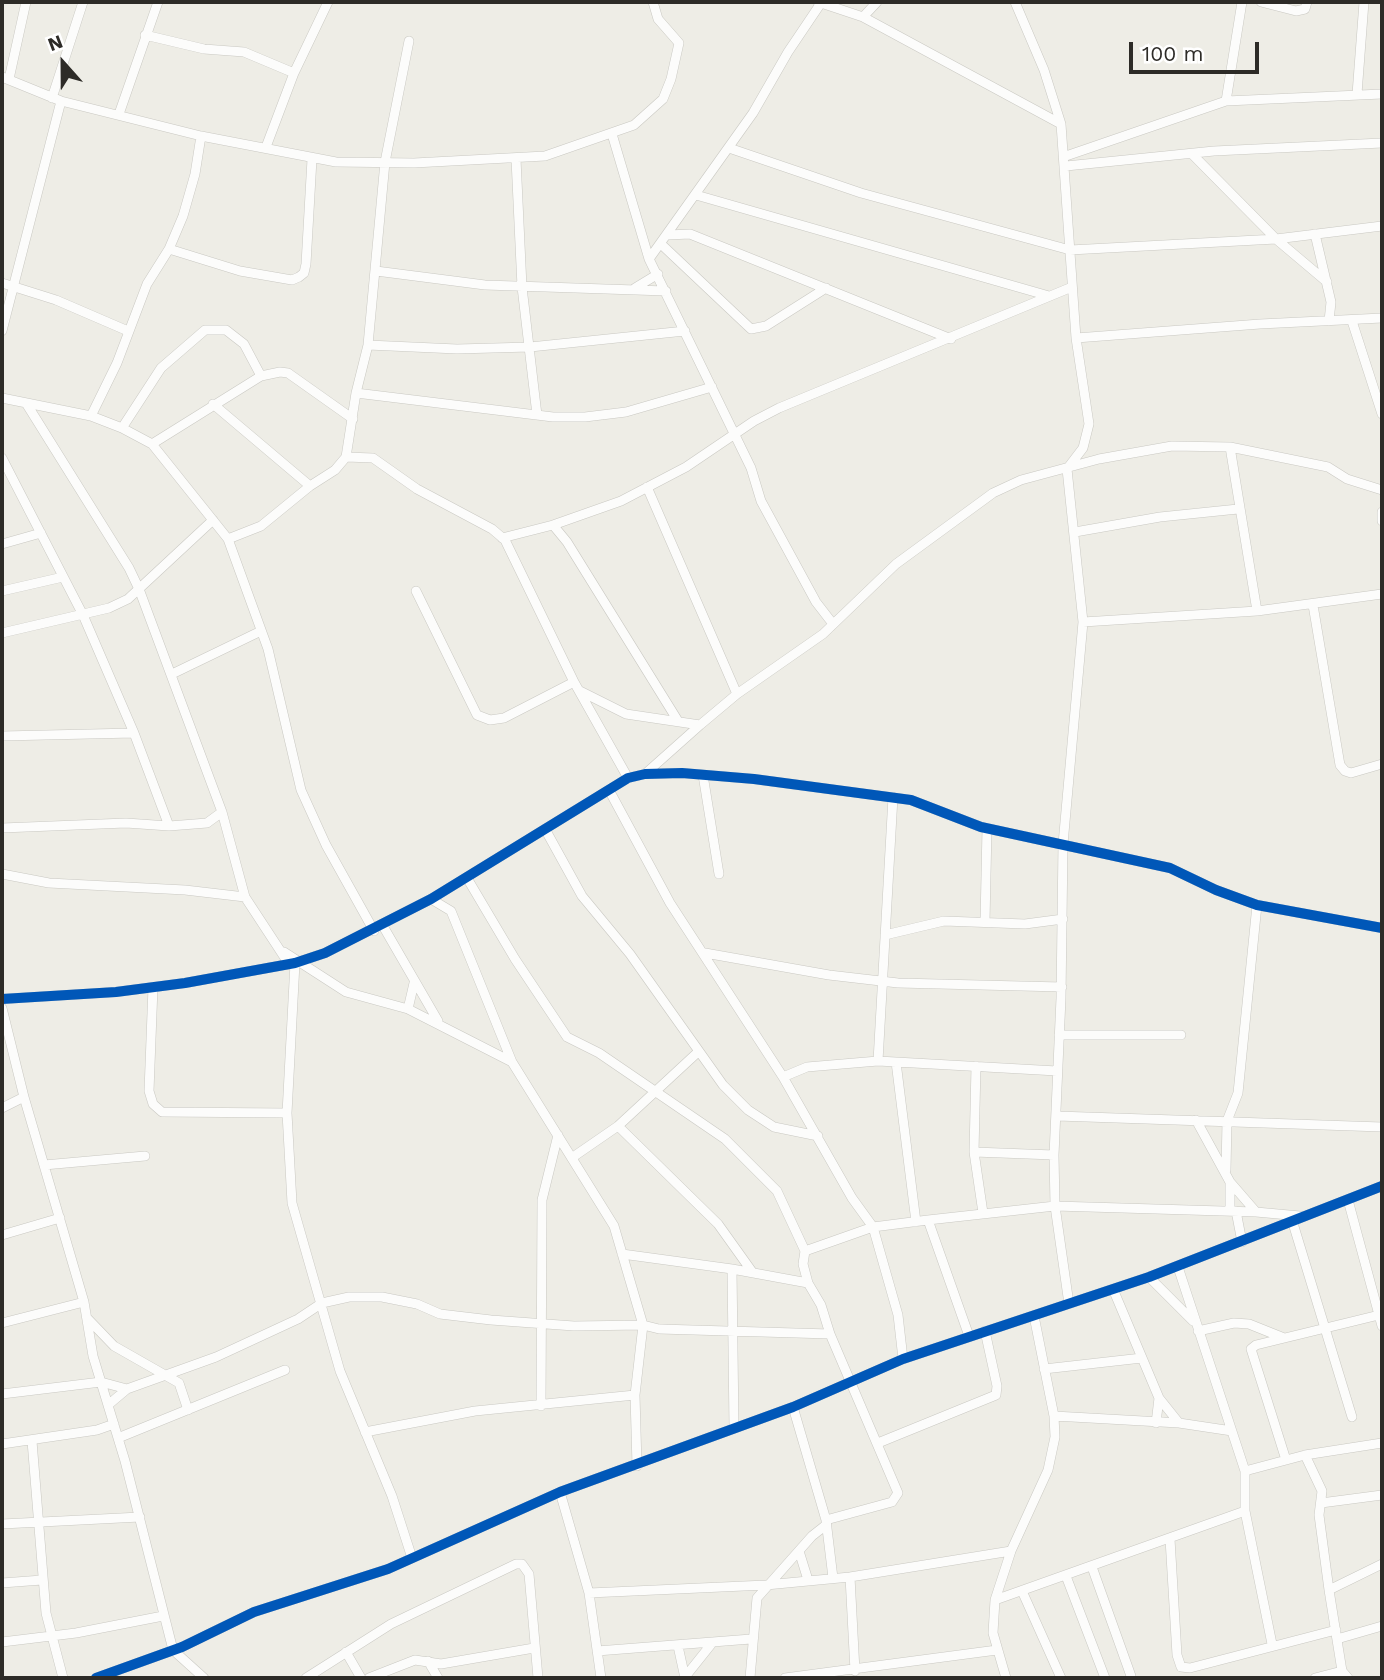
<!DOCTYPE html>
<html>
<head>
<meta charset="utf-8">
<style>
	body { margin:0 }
	#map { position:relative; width:1384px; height:1680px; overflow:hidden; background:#eeede6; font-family:"Work Sans",sans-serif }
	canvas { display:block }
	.frame { position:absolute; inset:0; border:4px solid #2d2b27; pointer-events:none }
	.north { position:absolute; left:28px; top:28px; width:70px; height:70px; -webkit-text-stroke:5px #fff; paint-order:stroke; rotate:339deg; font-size:19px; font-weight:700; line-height:28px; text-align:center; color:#2d2b27 }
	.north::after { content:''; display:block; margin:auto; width:24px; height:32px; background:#2d2b27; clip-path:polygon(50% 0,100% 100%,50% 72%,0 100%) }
	.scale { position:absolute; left:1129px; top:42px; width:130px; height:32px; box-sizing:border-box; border:4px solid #2d2b27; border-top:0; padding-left:9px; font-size:21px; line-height:24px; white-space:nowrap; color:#2d2b27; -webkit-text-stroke:5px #fff; paint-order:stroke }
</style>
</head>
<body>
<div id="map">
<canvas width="1384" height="1680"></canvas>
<div class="frame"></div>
<div class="north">N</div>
<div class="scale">100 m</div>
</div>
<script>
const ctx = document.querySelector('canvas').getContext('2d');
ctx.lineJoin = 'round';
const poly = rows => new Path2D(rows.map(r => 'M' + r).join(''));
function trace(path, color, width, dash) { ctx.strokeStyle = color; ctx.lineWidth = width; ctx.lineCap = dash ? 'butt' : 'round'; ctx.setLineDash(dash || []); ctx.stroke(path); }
const minor = poly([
	[818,2,863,17,1061,124],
	[1015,2,1044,70,1061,124,1076,338,1089,424,1083,448,1067,469,1083,622,1063,844,1061,998,1054,1155,1055,1206,1069,1304],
	[1261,2,1296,11,1305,9,1307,2],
	[863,17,877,2],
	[145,35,204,49,244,52,294,73],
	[2,77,61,101,201,136,336,162,414,163,545,156,634,125,663,99,671,79,679,43,658,19,653,2],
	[9,79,26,2],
	[1357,94,1364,2],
	[52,98,83,2],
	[1226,101,1242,2],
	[119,114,158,2],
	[612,134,649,259,751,468,761,501,816,602,833,624],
	[266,147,294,73,328,2],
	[729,148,861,193,1070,250,1276,239,1382,226],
	[1192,154,1276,239,1327,282],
	[1066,156,1226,101,1382,94],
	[516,159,522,287,537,415],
	[1066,166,1214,151,1382,143],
	[696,195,1049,296],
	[1315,234,1331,302,1329,321],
	[668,235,690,234,951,339],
	[662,245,751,329,766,326,826,288],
	[169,249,240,271,292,280,299,277,304,273,306,264,312,159],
	[649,259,753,113,788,52,821,3],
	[376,271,485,285,666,291],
	[2,283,56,300,128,331],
	[635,288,658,274],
	[1352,321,1382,414],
	[2,331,61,101],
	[1076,338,1260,324,1382,318],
	[368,345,457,349,530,347,685,331],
	[356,393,553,417,585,417,626,412,712,387],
	[2,398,91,416,122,428,152,444,228,539,268,649,301,790,326,845,374,931],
	[26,403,129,568,139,589,222,812,245,897,285,958],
	[213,404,310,486],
	[91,416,117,363,147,284,169,249,183,216,195,174,201,136],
	[122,428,161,368,205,330,226,330,244,344,261,376],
	[152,444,261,376,280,372,288,373,353,419],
	[1230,447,1257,611],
	[346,457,373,458,417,489,492,529,505,540,574,682,628,778],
	[2,458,83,615,134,733,169,826],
	[647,487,737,694],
	[1382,512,1382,521],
	[553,525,567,542,678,721],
	[1075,532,1160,517,1238,509],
	[502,538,553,525,621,501,686,467,754,421,779,408,1072,287],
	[228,539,261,526,310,486,335,470,346,457,356,393,368,345,385,162,409,41],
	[2,544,41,533],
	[2,591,63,577],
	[416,591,477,715,490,720,504,718,574,682],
	[1313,605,1340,765,1345,771,1351,773,1382,764],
	[1083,622,1257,611,1382,594],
	[2,633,109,608,128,599,213,520],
	[172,674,261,631],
	[580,691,626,714,700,725,737,694,823,634,896,564,993,493,1021,480,1099,459,1172,446,1230,447,1328,467,1347,479,1382,490],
	[2,736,134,733],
	[645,774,700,725],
	[703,775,719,874],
	[609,790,670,903,783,1077,852,1198,873,1227,898,1315,903,1359],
	[2,828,126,823,169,826,207,823,222,812],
	[545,829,582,896,630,954,723,1085,748,1110,774,1127,818,1136],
	[2,874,49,883,185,890,245,897],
	[467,878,515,959,567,1037,599,1053,725,1139,777,1191,805,1251],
	[431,899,451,911,512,1062],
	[985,922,987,828],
	[383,926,438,1021],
	[885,935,944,921,1025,924,1063,919],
	[284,952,346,992,408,1009,512,1062,614,1226,643,1325,635,1395,637,1466],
	[705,953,829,975,898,983,1062,987],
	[295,963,287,1113,292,1203,340,1371,392,1496,412,1558],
	[153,987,149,1091,153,1104,162,1112,287,1113],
	[2,999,116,992,185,983,295,963,325,953,431,899,628,778,645,774,682,773,754,779,911,800,981,827,1170,868,1216,890,1257,905,1382,928],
	[2,1008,24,1097,84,1302,93,1356,125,1461,173,1650,204,1678],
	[408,1009,414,983],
	[1059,1035,1181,1035],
	[878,1061,893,797],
	[896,1062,916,1222],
	[976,1066,974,1152,983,1213],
	[783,1077,807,1067,878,1061,1057,1071],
	[2,1108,24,1097],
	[1057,1116,1382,1127],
	[1196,1120,1230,1182,1256,1212],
	[618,1126,718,1224,753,1273],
	[974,1152,1054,1155],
	[573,1157,618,1126,698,1052],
	[44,1165,145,1156],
	[1226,1170,1227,1121,1238,1093,1257,905],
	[1348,1200,1382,1326],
	[1230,1211,1230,1182],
	[1236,1211,1242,1242],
	[928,1220,1055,1206,1256,1212,1300,1216],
	[1292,1220,1352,1417],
	[2,1235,60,1218],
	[622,1254,732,1269,808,1283],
	[1178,1267,1245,1471,1245,1511,1272,1644],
	[732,1269,734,1428],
	[1149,1277,1193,1321],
	[1113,1289,1159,1398,1179,1423],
	[88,1319,114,1346,179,1383,188,1410],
	[2,1323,84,1302],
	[1198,1331,1234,1323,1249,1324,1284,1338],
	[1044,1369,1142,1358],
	[2,1394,101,1382,127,1389],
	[108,1405,127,1389,216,1357,298,1319,322,1303,349,1297,382,1297,417,1304,440,1314,491,1320,574,1326,643,1325,659,1329,830,1334],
	[541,1406,542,1200,558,1135],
	[793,1407,826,1520,833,1578],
	[1054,1416,1179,1423,1232,1431],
	[1156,1423,1159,1398],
	[365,1432,475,1411,635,1395],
	[118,1438,285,1370],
	[32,1441,46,1613,63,1678],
	[878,1443,996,1395,997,1386,985,1331],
	[2,1444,97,1430,114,1424],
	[1305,1455,1382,1443],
	[1286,1460,1251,1349,1256,1345,1379,1315],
	[1245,1471,1305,1455,1322,1491,1319,1515,1329,1590,1342,1671,1348,1678],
	[560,1492,589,1593,601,1678],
	[1321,1503,1382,1495],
	[826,1520,892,1502,898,1493,830,1334,821,1305,808,1283,803,1264,805,1251,873,1227,928,1220,969,1336],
	[2,1524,140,1517],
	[1170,1539,1177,1655,1181,1667,1190,1668,1336,1630],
	[799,1551,808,1580],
	[1092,1567,1131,1676],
	[1066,1576,1105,1678],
	[850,1577,855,1671],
	[2,1583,42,1580],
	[1329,1590,1382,1564],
	[1022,1591,1061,1678],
	[589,1593,766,1585,850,1577,1011,1551],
	[995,1600,1245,1511],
	[1337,1639,1382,1626],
	[2,1642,76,1633,163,1616],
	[678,1646,685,1678],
	[597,1651,751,1639],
	[346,1652,361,1678],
	[428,1661,438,1678],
	[685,1677,713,1642],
	[96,1678,182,1647,254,1612,388,1569,560,1492,793,1407,903,1359,1149,1277,1382,1186],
	[306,1678,391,1624,516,1564,522,1564,529,1574,538,1678],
	[369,1678,415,1660,441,1664,534,1648],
	[750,1678,757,1598,812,1536,826,1525],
	[785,1678,997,1650],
	[1006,1678,993,1633,995,1600,1011,1551,1048,1470,1055,1437,1054,1416,1034,1316],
	[1315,1678,1342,1671]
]);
const cycleway = poly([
	[2,999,116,992,185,983,295,963,325,953,431,899,628,778,645,774,682,773,754,779,911,800,981,827,1170,868,1216,890,1257,905,1382,928],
	[96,1678,182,1647,254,1612,388,1569,560,1492,793,1407,903,1359,1149,1277,1382,1186]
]);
trace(minor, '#c9c8c2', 10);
trace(minor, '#fcfcfb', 9);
trace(cycleway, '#0057b8', 10);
</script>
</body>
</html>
